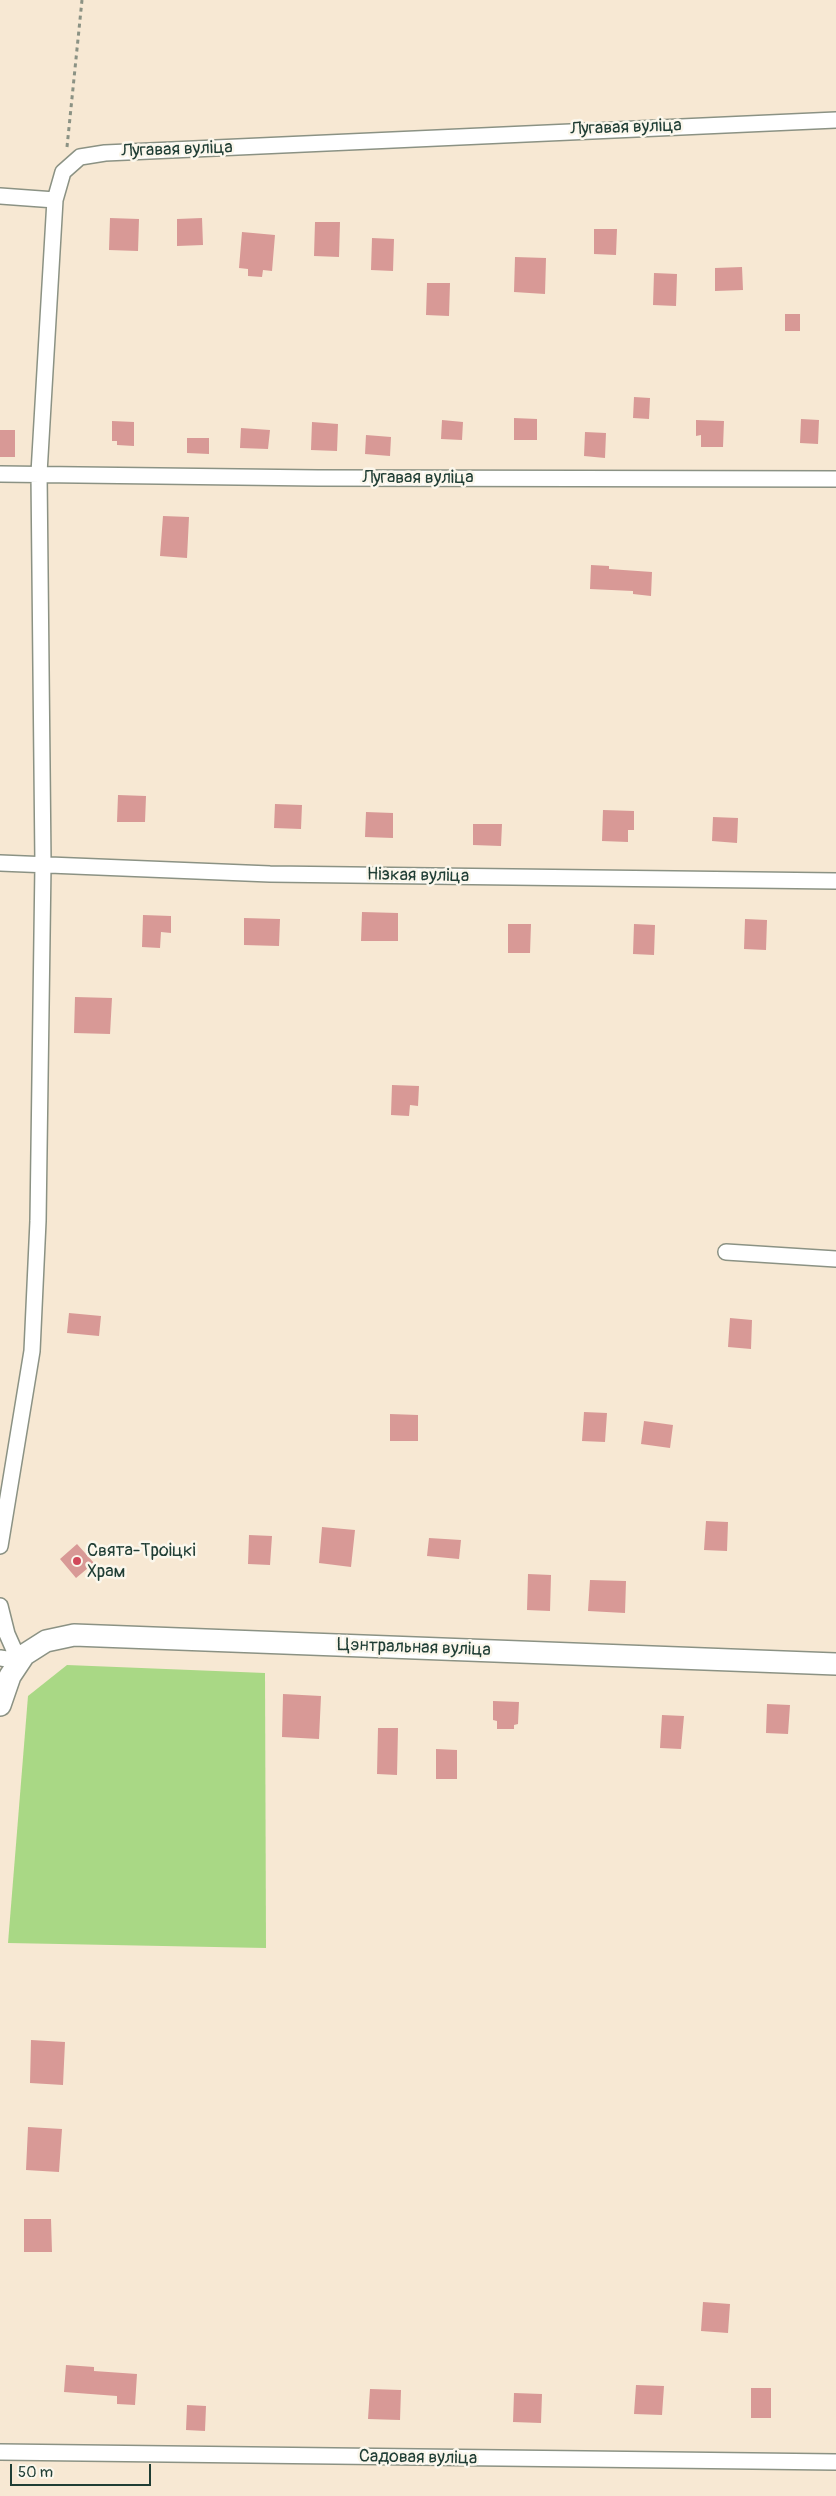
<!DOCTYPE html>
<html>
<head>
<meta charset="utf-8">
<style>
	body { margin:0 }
	#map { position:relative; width:836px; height:2496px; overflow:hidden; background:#f7e8d3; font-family:Pangolin,sans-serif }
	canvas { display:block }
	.scale { position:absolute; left:10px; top:2464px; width:141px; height:22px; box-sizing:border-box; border:2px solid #1f3d34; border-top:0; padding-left:6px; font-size:15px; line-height:18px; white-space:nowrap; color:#1f3d34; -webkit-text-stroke:4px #fbf7ec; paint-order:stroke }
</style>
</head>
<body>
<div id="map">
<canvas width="836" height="2496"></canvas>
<div class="scale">50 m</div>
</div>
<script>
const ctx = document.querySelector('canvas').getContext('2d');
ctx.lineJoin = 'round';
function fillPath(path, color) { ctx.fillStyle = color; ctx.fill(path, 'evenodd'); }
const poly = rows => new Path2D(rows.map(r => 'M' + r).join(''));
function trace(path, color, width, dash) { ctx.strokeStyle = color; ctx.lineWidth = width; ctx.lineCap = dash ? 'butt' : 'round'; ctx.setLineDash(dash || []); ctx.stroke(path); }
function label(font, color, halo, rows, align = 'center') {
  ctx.font = font + ' Pangolin,sans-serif'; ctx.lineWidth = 5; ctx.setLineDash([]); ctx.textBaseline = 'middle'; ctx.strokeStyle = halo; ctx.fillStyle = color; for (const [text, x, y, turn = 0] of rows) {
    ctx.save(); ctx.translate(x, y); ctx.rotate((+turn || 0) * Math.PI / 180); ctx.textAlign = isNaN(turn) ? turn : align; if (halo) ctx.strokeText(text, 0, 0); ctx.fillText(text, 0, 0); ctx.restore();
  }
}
const green = poly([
	[67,1665,265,1673,266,1948,8,1943,28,1696]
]);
const building = poly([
	[110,218,139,219,138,251,109,250],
	[202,218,203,245,177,246,177,219],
	[315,222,340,222,339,257,314,256],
	[594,229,617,229,616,255,594,254],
	[242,232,275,235,272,271,263,270,262,277,248,276,248,269,239,268],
	[372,238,394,239,393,271,371,270],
	[515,257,546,258,545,294,514,292],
	[742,267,743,290,715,291,715,268],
	[654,273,677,274,676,306,653,305],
	[427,283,450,283,449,316,426,315],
	[785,314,800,314,800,331,785,331],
	[634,397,650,398,649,419,633,418],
	[514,418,537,419,537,440,514,440],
	[801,419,819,420,818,444,800,443],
	[442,420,463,422,462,440,441,439],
	[696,420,724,421,723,447,701,447,701,435,696,436],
	[112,421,134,422,134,446,117,445,117,441,112,441],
	[312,422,338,424,337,451,311,450],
	[241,428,270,430,268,449,240,448],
	[0,430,15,430,15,457,0,457],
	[585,432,606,433,605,458,584,456],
	[366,435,391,437,390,456,365,454],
	[187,438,209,438,209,454,187,453],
	[163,516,189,517,187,558,160,556],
	[591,565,609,566,609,569,652,572,651,596,633,594,633,591,590,589],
	[118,795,146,796,145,822,117,822],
	[275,804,302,805,301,829,274,828],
	[603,810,634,811,634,830,628,830,628,842,602,841],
	[366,812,393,813,393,838,365,837],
	[713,817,738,818,737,843,712,841],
	[473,824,502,824,501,846,473,845],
	[362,912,398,913,398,941,361,941],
	[143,915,171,916,171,933,161,932,160,948,142,947],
	[244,918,280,919,279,946,244,945],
	[745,919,767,920,766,950,744,949],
	[508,924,531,924,530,953,508,953],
	[634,924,655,925,654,955,633,954],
	[75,997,112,998,110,1034,74,1033],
	[392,1085,419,1086,418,1106,410,1105,409,1116,391,1115],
	[69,1313,101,1316,99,1336,67,1333],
	[730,1318,752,1320,751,1349,728,1347],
	[584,1412,607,1413,605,1442,582,1441],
	[390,1414,418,1415,418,1441,390,1441],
	[644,1421,673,1425,670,1448,641,1444],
	[706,1521,728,1522,727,1551,704,1550],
	[322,1527,355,1530,351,1567,319,1563],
	[249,1535,272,1536,270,1565,248,1564],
	[429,1538,461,1540,459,1559,427,1556],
	[77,1544,94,1563,76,1578,60,1559],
	[528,1574,551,1575,550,1611,527,1610],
	[590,1580,626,1581,625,1613,588,1611],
	[283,1694,321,1696,319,1739,282,1737],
	[493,1701,519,1702,518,1724,514,1725,514,1729,497,1729,497,1721,493,1720],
	[767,1704,790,1705,788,1734,766,1733],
	[662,1715,684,1716,681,1749,660,1748],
	[378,1728,398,1728,397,1775,377,1774],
	[436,1749,457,1750,457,1779,436,1779],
	[31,2040,65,2042,63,2085,30,2083],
	[28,2127,62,2129,59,2172,26,2170],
	[24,2219,51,2219,52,2252,24,2252],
	[703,2302,730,2304,728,2333,701,2331],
	[66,2365,94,2367,94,2371,137,2374,135,2405,117,2404,117,2396,64,2392],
	[636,2385,664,2386,662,2415,634,2414],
	[751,2388,771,2388,771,2418,751,2418],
	[370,2389,401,2390,400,2420,368,2419],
	[514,2393,542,2394,541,2423,513,2422],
	[187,2405,206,2406,205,2431,186,2430]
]);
const path = poly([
	[67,147,82,0]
]);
const minor = poly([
	[0,196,55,200],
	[0,474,318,478,836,479],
	[0,863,270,874,836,881],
	[726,1252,836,1259],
	[0,1546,32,1351,38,1221,43,864,39,473,55,200,63,172,80,157,105,153,836,120],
	[0,1606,7,1634,19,1661],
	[0,1658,19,1661],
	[0,2452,836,2462]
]);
const secondary = poly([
	[0,1705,10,1676,24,1655,46,1641,74,1635,836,1664]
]);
const markers = [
	[77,1561,5,"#d1495b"]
];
const streetNames = [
	["Лугавая вуліца",626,128,-2],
	["Лугавая вуліца",177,150,-2],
	["Лугавая вуліца",418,478],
	["Нізкая вуліца",418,876,1],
	["Цэнтральная вуліца",414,1648,2],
	["Садовая вуліца",418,2458,1]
];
const poiNames = [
	["Свята-Троіцкі",87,1551],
	["Храм",87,1572]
];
fillPath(green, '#a9d885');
fillPath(building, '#d89996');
trace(minor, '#8b9284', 18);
trace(secondary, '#8b9284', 24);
trace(path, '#8b9284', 3, [4, 4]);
trace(minor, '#fff', 15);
trace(secondary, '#fff', 21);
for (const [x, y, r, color] of markers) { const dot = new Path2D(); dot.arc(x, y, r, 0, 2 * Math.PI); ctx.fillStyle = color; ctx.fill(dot); trace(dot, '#fbf7ec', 2); }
label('18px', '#1f3d34', '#fbf7ec', streetNames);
label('18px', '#1f3d34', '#fbf7ec', poiNames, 'left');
</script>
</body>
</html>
